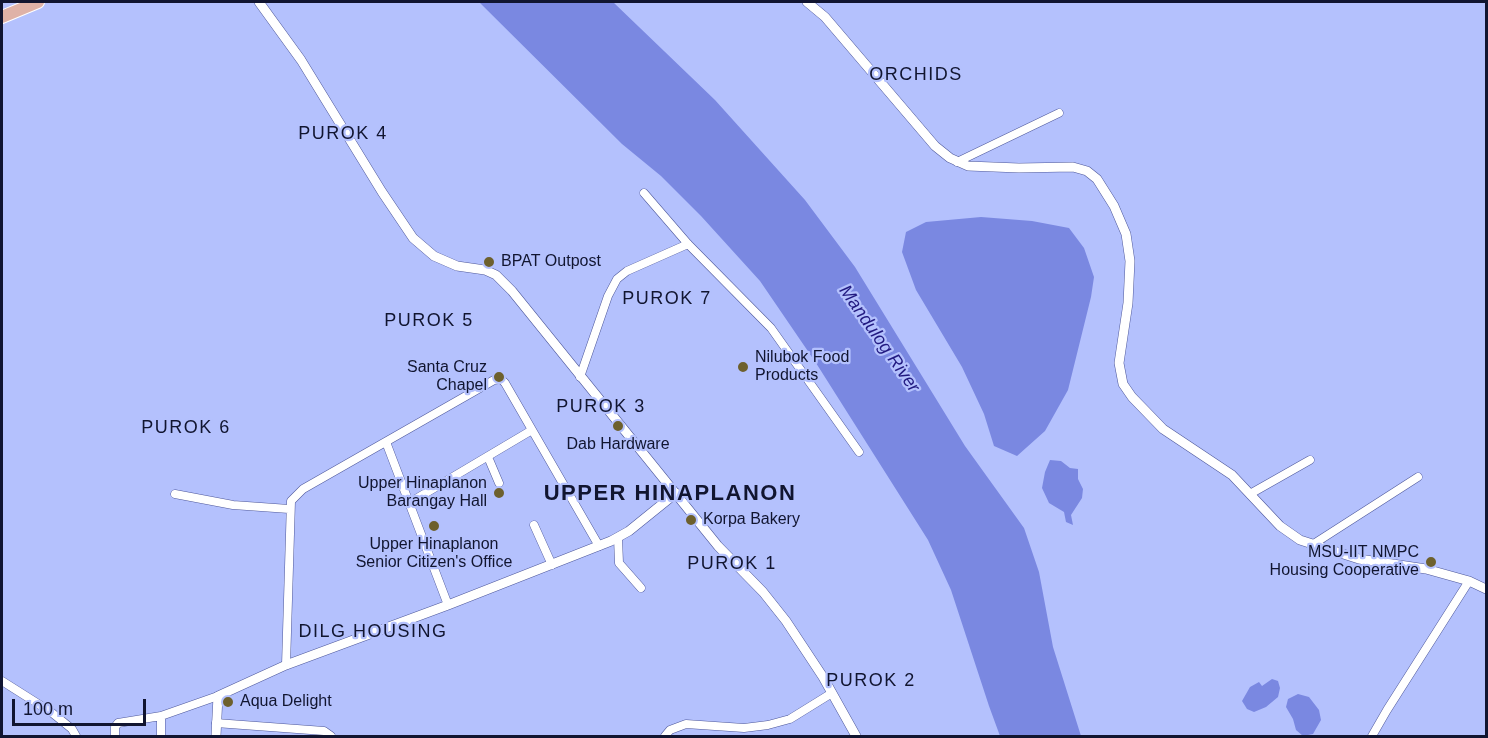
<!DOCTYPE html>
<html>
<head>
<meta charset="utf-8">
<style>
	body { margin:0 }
	#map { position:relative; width:1488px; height:738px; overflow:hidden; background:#b4c1fd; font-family:Helvetica,sans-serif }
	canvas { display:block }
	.frame { position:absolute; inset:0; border:3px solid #111530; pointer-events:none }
	.scale { position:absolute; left:12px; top:699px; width:134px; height:27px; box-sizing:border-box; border:3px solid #111530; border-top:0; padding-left:8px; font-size:18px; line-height:21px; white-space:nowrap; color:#111530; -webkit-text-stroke:4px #b4c1fd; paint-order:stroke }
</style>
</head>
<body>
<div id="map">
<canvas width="1488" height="738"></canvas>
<div class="frame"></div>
<div class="scale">100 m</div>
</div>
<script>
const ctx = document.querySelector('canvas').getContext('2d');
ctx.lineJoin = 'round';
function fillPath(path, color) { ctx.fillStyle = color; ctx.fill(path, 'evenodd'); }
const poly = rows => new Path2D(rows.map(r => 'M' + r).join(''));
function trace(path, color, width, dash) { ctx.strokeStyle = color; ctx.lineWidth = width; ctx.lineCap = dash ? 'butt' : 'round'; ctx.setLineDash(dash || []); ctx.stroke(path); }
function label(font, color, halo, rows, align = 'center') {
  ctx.font = font + ' Helvetica,sans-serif'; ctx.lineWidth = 4.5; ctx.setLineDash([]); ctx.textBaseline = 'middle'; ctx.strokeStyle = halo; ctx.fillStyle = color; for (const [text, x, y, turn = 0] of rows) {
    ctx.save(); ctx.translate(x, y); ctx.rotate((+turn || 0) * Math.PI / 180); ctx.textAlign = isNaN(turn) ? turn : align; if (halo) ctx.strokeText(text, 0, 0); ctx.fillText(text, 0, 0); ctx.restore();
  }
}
const water = poly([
	[479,2,613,2,715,100,805,200,855,267,965,446,1024,528,1039,572,1053,647,1081,736,1000,736,989,706,951,590,928,540,816,363,760,281,701,216,661,176,622,144],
	[981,217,1032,221,1069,228,1084,248,1094,277,1091,297,1068,390,1045,431,1017,456,994,446,984,414,962,367,916,290,902,252,906,232,926,222],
	[1050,460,1061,461,1070,468,1078,469,1078,479,1083,489,1082,498,1071,515,1073,525,1066,522,1064,512,1049,503,1042,488,1045,472],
	[1272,679,1278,681,1280,688,1278,697,1266,707,1254,712,1247,709,1242,701,1250,687,1259,682,1262,686],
	[1298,694,1309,697,1319,710,1321,720,1313,734,1303,736,1296,730,1293,719,1286,707,1288,699]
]);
const minor = poly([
	[957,162,1059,113],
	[644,193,688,244,771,328,859,452],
	[580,377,608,296,617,279,627,271,688,244],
	[386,442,448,605],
	[488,457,499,483],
	[175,494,233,505,289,509],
	[1250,494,1310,460],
	[409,503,532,430],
	[534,525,552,565],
	[618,538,619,563,641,588],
	[1312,545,1418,477],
	[286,665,291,501,303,489,494,380,501,379,505,383,599,546],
	[2,681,51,712,72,729,76,736],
	[216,723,324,731,331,736],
	[115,736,115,727,118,723,161,716,218,696],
	[161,736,161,716],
	[665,736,670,730,686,724,744,728,768,725,790,719,832,693],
	[1372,736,1387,710,1469,581]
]);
const tertiary = poly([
	[259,2,301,60,382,192,413,238,434,256,457,266,485,270,496,275,512,291,718,546,763,592,786,621,823,677,856,736],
	[807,2,825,17,935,146,950,158,968,166,1019,168,1073,167,1087,171,1097,179,1114,206,1126,234,1130,261,1128,303,1119,363,1123,384,1132,397,1163,429,1232,475,1280,526,1300,540,1359,559,1426,569,1469,581,1486,589],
	[216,736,218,696,286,665,448,605,611,541,629,531,676,493]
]);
const primary = poly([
	[2,17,38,2]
]);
const markers = [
	[489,262,6,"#6d602d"],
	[743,367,6,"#6d602d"],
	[499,377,6,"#6d602d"],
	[618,426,6,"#6d602d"],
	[499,493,6,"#6d602d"],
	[691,520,6,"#6d602d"],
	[434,526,6,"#6d602d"],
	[1431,562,6,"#6d602d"],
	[228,702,6,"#6d602d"]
];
const poiNames = [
	["BPAT Outpost",501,262],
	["Nilubok Food",755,358],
	["Products",755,376],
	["Santa Cruz",487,368,"right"],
	["Chapel",487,386,"right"],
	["Dab Hardware",618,445,"center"],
	["Upper Hinaplanon",487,484,"right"],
	["Barangay Hall",487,502,"right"],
	["Korpa Bakery",703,520],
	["Upper Hinaplanon",434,545,"center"],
	["Senior Citizen's Office",434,563,"center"],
	["MSU-IIT NMPC",1419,553,"right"],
	["Housing Cooperative",1419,571,"right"],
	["Aqua Delight",240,702]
];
const neighbourhoodNames = [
	["ORCHIDS",916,75],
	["PUROK 4",343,134],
	["PUROK 7",667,299],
	["PUROK 5",429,321],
	["PUROK 3",601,407],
	["PUROK 6",186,428],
	["PUROK 1",732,564],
	["DILG HOUSING",373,632],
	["PUROK 2",871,681]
];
const waterNames = [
	["Mandulog River",879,339,55]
];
const districtNames = [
	["UPPER HINAPLANON",670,494]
];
fillPath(water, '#7a88e1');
trace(minor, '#4e589b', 9);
trace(tertiary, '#4e589b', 10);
trace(primary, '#fff', 14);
trace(minor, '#fff', 8);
trace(tertiary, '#fff', 9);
trace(primary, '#dfb2a7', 12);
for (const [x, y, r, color] of markers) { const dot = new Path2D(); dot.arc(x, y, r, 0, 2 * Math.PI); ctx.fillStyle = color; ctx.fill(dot); trace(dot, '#b4c1fd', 2); }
label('16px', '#111530', '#b4c1fd', poiNames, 'left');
ctx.letterSpacing = '1.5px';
label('18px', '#111530', '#b4c1fd', neighbourhoodNames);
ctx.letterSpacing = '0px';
label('italic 18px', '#221a81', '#b4c1fd', waterNames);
ctx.letterSpacing = '1.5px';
label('bold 22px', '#111530', '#b4c1fd', districtNames);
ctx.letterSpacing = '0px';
</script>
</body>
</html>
